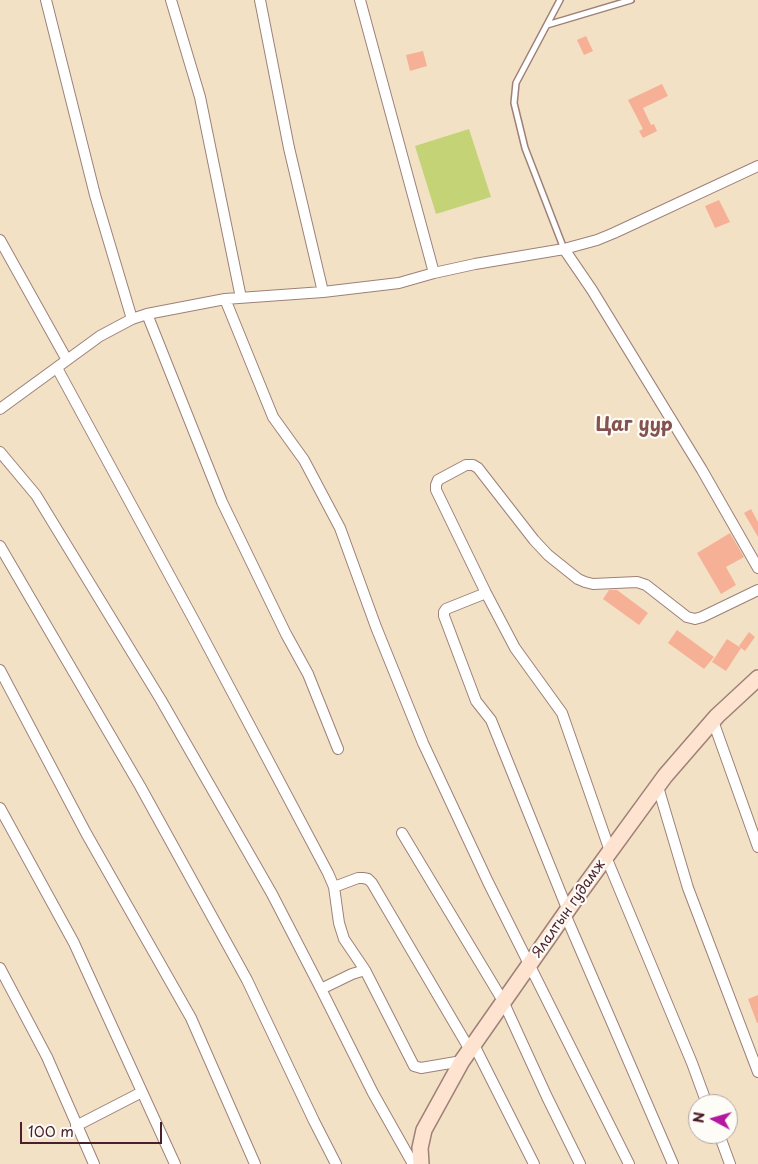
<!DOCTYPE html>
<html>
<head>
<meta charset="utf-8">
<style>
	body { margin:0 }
	#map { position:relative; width:758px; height:1164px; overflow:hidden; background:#f3e1c6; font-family:"Playpen Sans",sans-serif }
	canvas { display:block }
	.north { position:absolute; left:688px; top:1094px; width:50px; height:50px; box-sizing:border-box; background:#fdfcf7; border:1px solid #b5a4a5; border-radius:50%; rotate:276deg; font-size:14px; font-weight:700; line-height:20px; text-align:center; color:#4a1f2b }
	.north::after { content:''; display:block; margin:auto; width:18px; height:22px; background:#b5179e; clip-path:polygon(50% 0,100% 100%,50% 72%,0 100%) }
	.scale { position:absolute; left:20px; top:1122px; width:142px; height:22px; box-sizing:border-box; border:2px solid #4a1f2b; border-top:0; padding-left:6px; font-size:15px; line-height:18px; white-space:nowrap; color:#4a1f2b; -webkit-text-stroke:4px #fdfcf7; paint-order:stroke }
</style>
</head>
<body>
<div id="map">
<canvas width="758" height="1164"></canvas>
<div class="north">N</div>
<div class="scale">100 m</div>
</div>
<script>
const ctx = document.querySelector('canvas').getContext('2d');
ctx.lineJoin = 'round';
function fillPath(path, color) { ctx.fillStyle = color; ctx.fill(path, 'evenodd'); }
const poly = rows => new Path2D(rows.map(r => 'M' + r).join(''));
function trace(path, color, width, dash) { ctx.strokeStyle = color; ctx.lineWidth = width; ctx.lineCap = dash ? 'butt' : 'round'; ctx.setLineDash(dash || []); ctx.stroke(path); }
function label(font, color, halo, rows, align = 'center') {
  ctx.font = font + ' "Playpen Sans",sans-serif'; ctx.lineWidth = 4.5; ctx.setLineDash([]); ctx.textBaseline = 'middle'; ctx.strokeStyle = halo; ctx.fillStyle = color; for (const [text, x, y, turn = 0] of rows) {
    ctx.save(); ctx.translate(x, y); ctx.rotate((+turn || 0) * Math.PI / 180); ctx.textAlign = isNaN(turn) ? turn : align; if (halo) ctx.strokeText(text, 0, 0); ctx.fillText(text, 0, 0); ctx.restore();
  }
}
const green = poly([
	[469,129,491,197,436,214,415,146]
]);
const building = poly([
	[586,36,593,51,584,55,577,40],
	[423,51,427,66,410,71,406,55],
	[662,84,668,96,643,108,651,125,654,124,657,131,643,138,639,131,643,129,628,100],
	[719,200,730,222,715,228,705,206],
	[751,509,758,522,758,537,744,513],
	[730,533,744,557,726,567,736,585,721,594,697,553],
	[609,590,617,590,648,613,639,625,603,599],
	[677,630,714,657,704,669,668,643],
	[749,632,755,637,745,651,741,648,726,671,712,662,727,639,741,648,739,646],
	[758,995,758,1023,757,1023,748,999]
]);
const lane = poly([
	[560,0,516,83,514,103,525,148,564,249],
	[547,25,631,0]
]);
const street = poly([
	[46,0,95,195,132,319],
	[171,0,200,97,241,298],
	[260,0,289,148,323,292],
	[360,0,434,273],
	[0,240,67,360],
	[564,249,592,290,702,470,758,568],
	[225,299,273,417,304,460,340,528,376,627,423,743,488,882,629,1164],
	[147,314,222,502,286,634,308,674,338,749],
	[57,368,196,624,328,873,334,887,339,923,344,939,365,970,352,974,321,989],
	[0,409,100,336,132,319,147,314,225,299,323,292,399,283,434,273,475,264,564,249,597,240,614,233,758,166],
	[0,452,36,495,161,700,272,894,321,989,373,1093,413,1164],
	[0,546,140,786,247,980,314,1121,336,1164],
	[486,593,446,609,444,612,444,616,476,701,491,720,568,911],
	[0,670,86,833,191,1018,255,1164],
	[713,721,758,847],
	[658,787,688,888,758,1072],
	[0,808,74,943,175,1164],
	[402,833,503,1001,547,1097,580,1164],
	[610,851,562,713,515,648,486,593,436,490,436,485,438,480,466,465,473,465,478,468,534,540,548,555,578,579,585,582,593,584,637,582,646,585,687,617,695,619,702,617,758,590],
	[606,857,692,1063,707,1104],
	[334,887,358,878,363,878,368,879,372,883,470,1050],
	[565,914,673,1164],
	[0,968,47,1057,94,1164],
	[365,970,414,1066,421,1068,462,1061],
	[474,1045,534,1164],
	[76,1126,142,1092],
	[719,1134,730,1164]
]);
const secondary = poly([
	[421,1164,420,1148,424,1130,462,1061,576,898,665,776,717,716,758,678]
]);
const streetNames = [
	["Ялалтын гудамж",569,909,-55]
];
const districtNames = [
	["Цаг уур",634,426]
];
fillPath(green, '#c3d376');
fillPath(building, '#f6b095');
trace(lane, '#9e8078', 8);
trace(street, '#9e8078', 12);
trace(secondary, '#9e8078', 18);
trace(lane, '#fff', 5);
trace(street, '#fff', 10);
trace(secondary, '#fee3d1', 15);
label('14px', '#4a1f2b', '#fdfcf7', streetNames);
label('bold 19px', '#865250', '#fdfcf7', districtNames);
</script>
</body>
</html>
